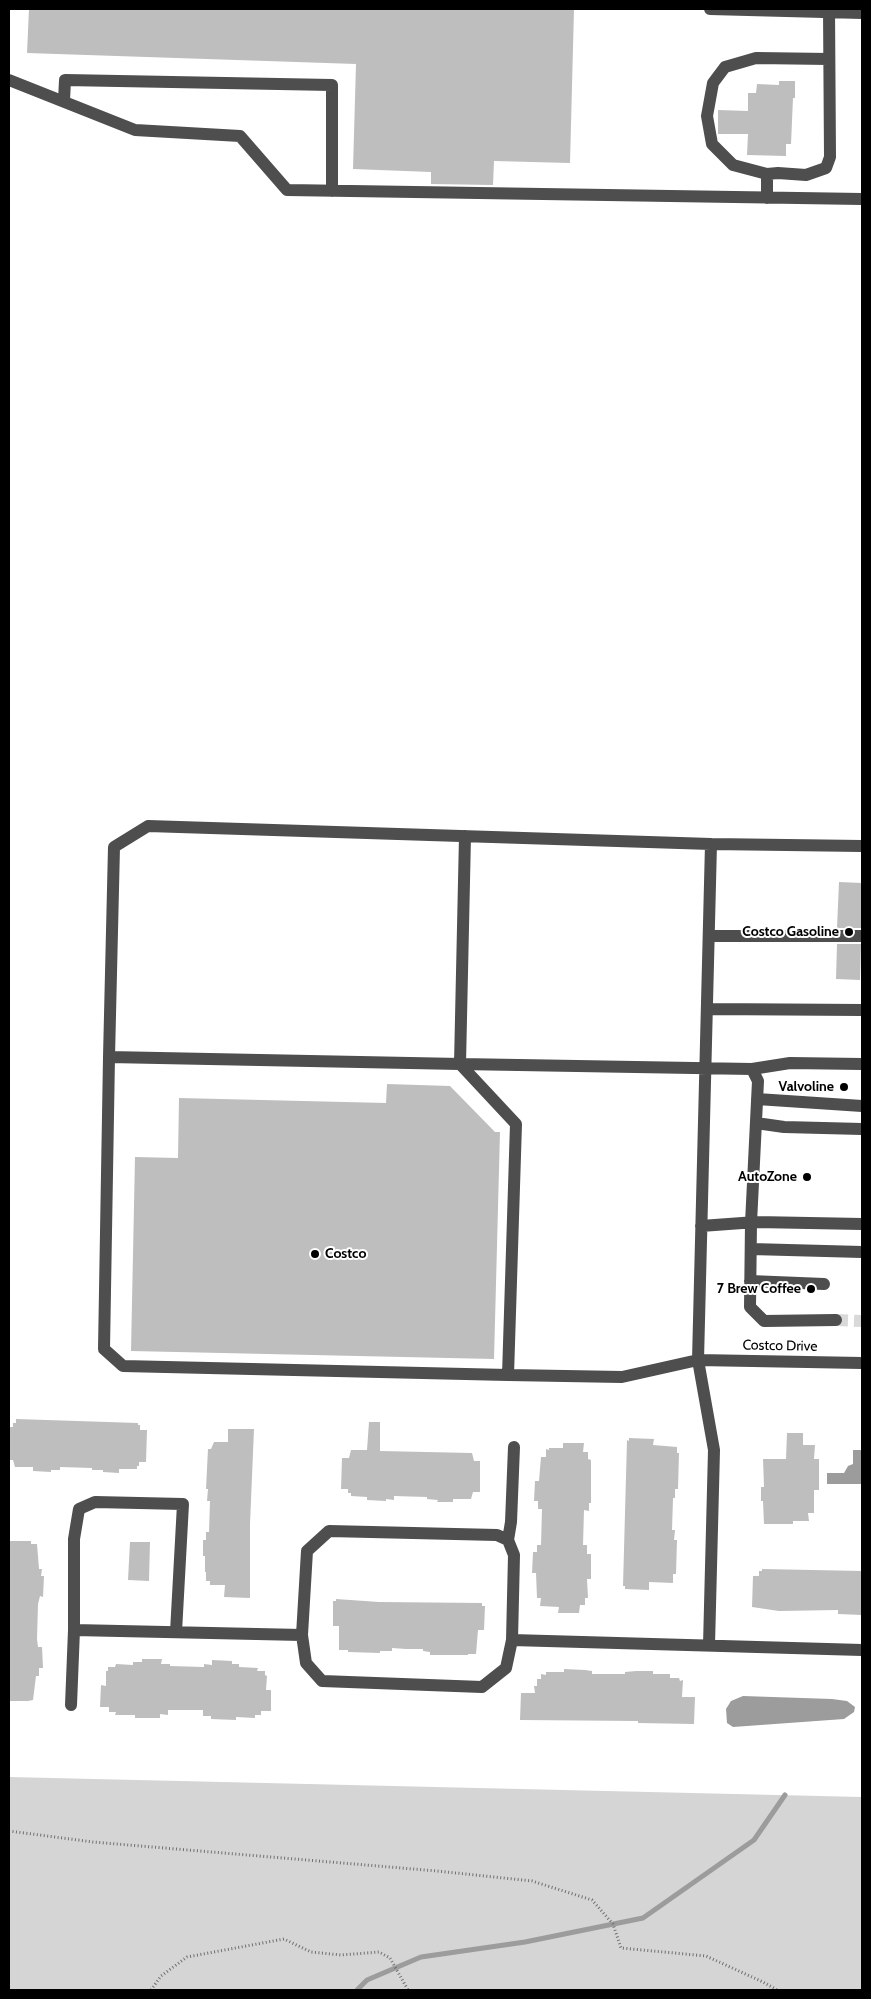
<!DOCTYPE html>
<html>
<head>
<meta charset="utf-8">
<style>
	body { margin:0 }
	#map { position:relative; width:871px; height:1999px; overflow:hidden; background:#fff; font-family:Cabin,sans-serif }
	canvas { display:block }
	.frame { position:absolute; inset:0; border:10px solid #000; pointer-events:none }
</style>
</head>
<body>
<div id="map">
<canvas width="871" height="1999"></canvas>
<div class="frame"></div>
</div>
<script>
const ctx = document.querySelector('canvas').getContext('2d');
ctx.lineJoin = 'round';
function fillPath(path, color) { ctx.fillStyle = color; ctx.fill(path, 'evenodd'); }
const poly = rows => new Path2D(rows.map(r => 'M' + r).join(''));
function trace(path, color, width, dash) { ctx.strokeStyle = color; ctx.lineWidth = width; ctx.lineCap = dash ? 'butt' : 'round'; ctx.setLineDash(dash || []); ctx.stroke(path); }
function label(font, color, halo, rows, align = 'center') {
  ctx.font = font + ' Cabin,sans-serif'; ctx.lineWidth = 4; ctx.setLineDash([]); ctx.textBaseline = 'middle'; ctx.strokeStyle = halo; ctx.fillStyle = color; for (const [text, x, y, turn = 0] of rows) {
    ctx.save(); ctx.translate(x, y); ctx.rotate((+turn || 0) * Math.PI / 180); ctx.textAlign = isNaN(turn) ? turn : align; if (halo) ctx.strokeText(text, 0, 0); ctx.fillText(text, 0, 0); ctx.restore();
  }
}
const green = poly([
	[9,1777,862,1797,862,1990,9,1990]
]);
const water = poly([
	[853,1450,862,1450,862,1484,827,1484,827,1473,844,1473,848,1466,853,1464],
	[743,1696,832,1699,847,1701,855,1707,854,1712,844,1719,733,1727,727,1723,726,1709,731,1701]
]);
const stream = poly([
	[357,1990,367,1980,421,1957,525,1942,643,1918,754,1840,785,1795]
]);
const building = poly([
	[29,9,574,9,570,163,494,161,493,185,431,184,431,172,353,169,356,64,27,53],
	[779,81,795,81,795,98,793,98,791,144,786,144,786,156,747,155,748,134,718,134,718,110,748,111,748,93,756,93,757,84,779,85],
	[839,882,862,883,861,928,837,928],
	[837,944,861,944,860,980,836,979],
	[387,1084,450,1086,495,1132,500,1132,494,1359,131,1351,135,1157,178,1158,179,1098,386,1103],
	[16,1419,138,1423,138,1425,140,1425,140,1430,147,1430,146,1462,139,1462,139,1466,137,1466,137,1469,119,1469,119,1473,103,1472,103,1470,92,1470,92,1468,60,1467,60,1470,51,1470,51,1472,33,1471,33,1467,15,1467,13,1460,9,1460,9,1427,13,1427,13,1423,16,1423],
	[369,1422,380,1422,380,1451,472,1453,474,1461,480,1461,480,1492,473,1492,471,1499,453,1499,453,1502,437,1502,438,1500,427,1499,427,1497,394,1496,394,1500,386,1499,386,1501,367,1500,367,1497,351,1496,351,1493,348,1493,348,1489,341,1489,342,1458,349,1458,351,1450,367,1450],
	[228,1429,254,1429,250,1524,250,1598,224,1597,225,1585,210,1585,210,1581,206,1581,206,1572,205,1572,205,1556,203,1556,203,1540,206,1540,206,1532,209,1532,210,1501,207,1501,208,1489,206,1489,208,1449,211,1449,214,1442,228,1442],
	[787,1433,803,1433,803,1445,815,1445,814,1459,819,1459,819,1490,814,1490,814,1513,808,1513,809,1521,793,1521,793,1524,764,1524,763,1501,761,1501,761,1487,764,1487,763,1459,786,1459],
	[629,1438,654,1439,653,1445,677,1447,677,1453,679,1453,678,1489,675,1489,675,1498,673,1498,672,1530,675,1530,674,1540,677,1540,676,1574,673,1574,673,1583,649,1582,649,1590,625,1589,625,1586,623,1586,627,1440,629,1441],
	[563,1443,584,1443,583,1452,588,1452,588,1459,591,1460,591,1503,589,1503,589,1511,584,1510,583,1545,587,1545,587,1554,591,1554,591,1579,587,1579,588,1598,585,1598,585,1605,580,1605,579,1613,558,1613,559,1607,540,1606,541,1598,537,1598,536,1573,532,1573,533,1552,537,1552,537,1545,541,1545,542,1509,538,1509,538,1501,534,1501,535,1481,539,1481,541,1457,546,1457,546,1449,549,1450,549,1448,563,1448],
	[9,1541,31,1541,31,1544,37,1544,39,1569,42,1569,41,1576,44,1576,43,1597,40,1596,38,1604,37,1639,38,1647,42,1647,43,1668,39,1668,39,1676,36,1676,33,1700,28,1701,9,1701],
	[130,1542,150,1542,149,1581,128,1580],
	[762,1569,862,1571,862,1615,838,1614,838,1610,779,1611,752,1607,753,1576,759,1576,759,1571,762,1571],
	[336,1599,379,1602,482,1603,482,1606,485,1606,484,1630,478,1630,476,1654,468,1654,468,1655,430,1655,430,1652,423,1651,423,1649,406,1649,392,1648,392,1651,380,1651,380,1653,348,1652,348,1650,339,1650,339,1626,333,1626,333,1601,336,1601],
	[142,1659,162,1659,161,1664,170,1664,170,1666,204,1667,204,1664,212,1665,212,1660,232,1661,232,1664,239,1664,239,1667,258,1668,257,1671,265,1671,265,1675,267,1676,266,1690,271,1690,271,1711,261,1711,261,1715,255,1715,255,1718,236,1717,236,1720,211,1719,211,1716,203,1716,203,1710,168,1710,168,1715,160,1714,160,1718,135,1718,135,1715,115,1715,116,1712,109,1712,109,1707,100,1707,101,1685,106,1686,106,1671,108,1671,108,1667,115,1667,116,1664,133,1665,133,1662,142,1662],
	[564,1669,585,1670,592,1671,592,1674,625,1674,625,1672,636,1671,653,1671,653,1674,670,1674,670,1678,679,1678,680,1681,683,1680,682,1697,695,1697,694,1724,638,1723,638,1721,520,1720,521,1693,535,1693,534,1686,537,1686,537,1679,541,1679,541,1674,546,1675,546,1672,564,1672]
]);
const minorTunnel = poly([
	[836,1320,862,1321]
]);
const path = poly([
	[9,1831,93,1842,437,1871,532,1881,592,1900,613,1924,621,1948,706,1956,763,1982,777,1990],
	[151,1990,161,1976,187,1957,284,1939,311,1952,341,1955,379,1952,390,1958,408,1990]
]);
const minor = poly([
	[710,9,862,13],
	[9,80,135,130,240,136,287,190,862,199],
	[64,101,65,80,332,85,332,191],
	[767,174,733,165,712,144,707,116,713,83,725,67,756,58,829,59],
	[767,198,767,174,778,173,806,175,826,168,830,157,829,9],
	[465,836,460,1064,752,1069,758,1081,751,1223,750,1307,764,1321,836,1320],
	[711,844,148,826,114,847,109,1057,460,1064,516,1124,508,1375,622,1377,698,1360,862,1363],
	[709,936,862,936],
	[707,1009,862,1010],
	[109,1057,104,1349,123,1366,508,1375],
	[752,1069,790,1063,862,1064],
	[757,1099,862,1106],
	[756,1123,784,1127,862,1129],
	[701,1226,756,1222,862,1224],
	[751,1249,862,1252],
	[750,1281,824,1284],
	[508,1540,511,1522,514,1447],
	[176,1632,183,1504,95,1502,79,1509,74,1539,74,1630,302,1635,306,1663,322,1681,482,1687,506,1668,512,1640,862,1650],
	[302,1635,307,1551,329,1531,497,1535,508,1540,514,1555,512,1640],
	[709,1645,714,1450,698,1360,711,844,862,846],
	[71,1705,74,1630]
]);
const markers = [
	[849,932,5,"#000"],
	[844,1087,5,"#000"],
	[807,1177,5,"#000"],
	[315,1254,5,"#000"],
	[811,1289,5,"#000"]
];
const poiNames = [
	["Costco Gasoline",839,932],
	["Valvoline",834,1087],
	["AutoZone",797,1177],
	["Costco",325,1254,"left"],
	["7 Brew Coffee",801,1289]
];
const streetNames = [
	["Costco Drive",780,1346,1]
];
fillPath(green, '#d5d5d5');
fillPath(water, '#9c9c9c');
trace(stream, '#9c9c9c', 5);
fillPath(building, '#bebebe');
trace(minorTunnel, '#d9d9d9', 12, [12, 6]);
trace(path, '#707070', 3, [1, 2.5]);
trace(minor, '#4e4e4e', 12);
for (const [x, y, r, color] of markers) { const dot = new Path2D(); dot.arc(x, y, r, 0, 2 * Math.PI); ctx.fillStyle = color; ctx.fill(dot); trace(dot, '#fff', 2); }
label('bold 14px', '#000', '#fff', poiNames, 'right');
label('14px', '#000', '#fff', streetNames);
</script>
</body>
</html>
